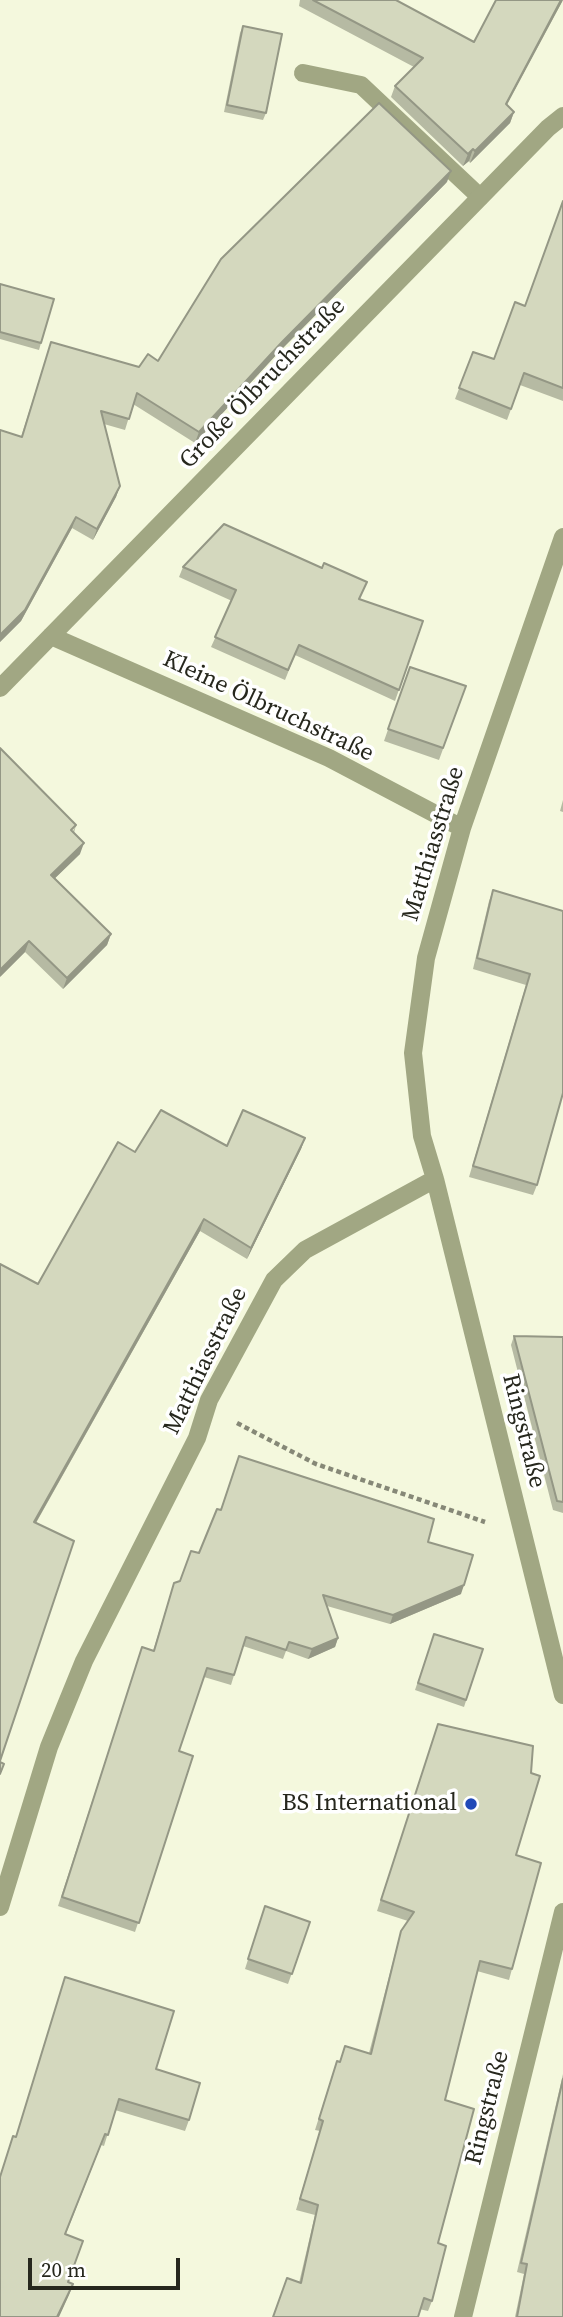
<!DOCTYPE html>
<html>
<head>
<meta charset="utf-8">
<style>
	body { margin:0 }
	#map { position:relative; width:563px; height:2317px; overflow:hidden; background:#f4f8dd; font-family:"Source Serif 4",serif }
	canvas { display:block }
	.scale { position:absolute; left:28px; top:2258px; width:152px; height:32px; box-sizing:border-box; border:4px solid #26271d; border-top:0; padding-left:9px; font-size:21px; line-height:24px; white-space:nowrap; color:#26271d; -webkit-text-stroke:5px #fff; paint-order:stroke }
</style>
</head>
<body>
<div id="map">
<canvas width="563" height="2317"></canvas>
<div class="scale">20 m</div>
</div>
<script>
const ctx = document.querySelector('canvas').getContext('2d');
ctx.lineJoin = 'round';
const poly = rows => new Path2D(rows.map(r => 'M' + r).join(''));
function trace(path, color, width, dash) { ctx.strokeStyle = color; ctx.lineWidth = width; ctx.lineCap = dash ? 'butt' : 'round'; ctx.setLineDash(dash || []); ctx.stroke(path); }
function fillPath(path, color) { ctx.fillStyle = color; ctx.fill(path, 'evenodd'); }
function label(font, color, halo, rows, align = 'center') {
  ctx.font = font + ' "Source Serif 4",serif'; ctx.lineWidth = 7; ctx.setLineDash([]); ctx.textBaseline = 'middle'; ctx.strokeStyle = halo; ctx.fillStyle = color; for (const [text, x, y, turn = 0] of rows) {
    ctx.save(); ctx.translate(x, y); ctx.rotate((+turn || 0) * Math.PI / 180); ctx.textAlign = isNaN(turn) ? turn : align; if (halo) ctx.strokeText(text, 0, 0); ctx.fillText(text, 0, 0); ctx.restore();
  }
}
const path = poly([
	[237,1423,316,1464,485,1522]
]);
const service = poly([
	[303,73,361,85,480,197]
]);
const minor = poly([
	[563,537,462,828,426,958,413,1053,422,1136,435,1179,563,1695],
	[51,636,329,758,462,828],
	[0,688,548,128,563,116],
	[0,1907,49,1747,84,1661,197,1438,209,1400,274,1280,305,1250,435,1179],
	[463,2317,563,1912]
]);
const wall = poly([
	[300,0,396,0,474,42,563,0,507,105,514,112,510,123,470,163,469,161,463,166,391,97,395,86,414,67,299,6],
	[243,26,266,113,263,120,224,112,240,33],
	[447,182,278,353,195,443,133,404,125,430,104,424,120,486,116,497,93,540,72,528,21,621,0,642,0,430,21,437,51,342,139,367,158,361],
	[563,201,563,401,520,385,507,420,455,399,473,352,494,359,525,306],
	[0,284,41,343,39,350,0,339],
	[183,567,360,599,423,621,395,701,295,655,285,680,211,647,232,601,179,577],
	[410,667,466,686,439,760,384,741],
	[563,800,563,812,560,811],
	[76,825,74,833,80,854,55,878,111,934,107,945,63,989,25,952,0,977],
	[493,890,563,911,537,1185,533,1195,469,1177,526,985,473,969,489,901],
	[305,1138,301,1149,247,1259,200,1231,36,1523,38,1284,135,1152,227,1146],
	[514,1336,563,1337,563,1513,553,1510,511,1345],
	[220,1510,428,1542,461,1594,390,1624,327,1606,338,1638,335,1647,308,1659,286,1651,283,1659,243,1646,231,1685,204,1677,179,1751,193,1756,135,1932,58,1906,139,1657,153,1651,174,1583,180,1582,199,1553],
	[434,1634,483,1649,464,1707,415,1690],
	[435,1734,516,1855,512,1969,509,1980,477,1971,445,2100,438,2243,432,2301,428,2311,299,2283,315,2215,296,2210,320,2131,315,2130,337,2061,340,2062,369,2053,398,1942,401,1931,408,1921,377,1911],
	[265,1906,310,1922,288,1984,245,1969],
	[65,1977,156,2069,189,2120,185,2131,115,2110,104,2146,101,2145,66,2234,69,2295,16,2137],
	[563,2074,563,2317,515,2317,524,2274,517,2272]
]);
const shadedWall = poly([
	[561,0,563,0,501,115,506,104],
	[514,112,510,123,470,163,475,151],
	[473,149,469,161,463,166,468,154],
	[451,171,447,182,278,353,195,443,199,432,282,342],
	[120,486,116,497,93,540,97,529],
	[76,517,72,528,21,621,0,642,0,635],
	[84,843,80,854,47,886,51,875],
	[111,934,107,945,63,989,67,978],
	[29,941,25,952,0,977,0,970],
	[305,1138,301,1149,247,1259,251,1248],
	[204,1219,200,1231,30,1533,34,1522],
	[464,1585,461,1594,390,1624,393,1615],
	[338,1638,335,1647,308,1659,312,1649],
	[73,2284,69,2295,59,2317,57,2317]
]);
const building = poly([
	[313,0,396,0,474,42,496,0,561,0,506,104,514,112,475,151,473,149,468,154,395,86,423,58,313,0],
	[243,26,282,34,266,113,227,105,243,26],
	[379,103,451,171,282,342,199,432,137,393,129,419,101,411,120,486,97,529,76,517,25,610,0,635,0,430,22,437,51,342,139,367,148,354,158,361,221,259,379,103],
	[563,201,563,388,524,373,511,409,459,388,473,352,494,359,515,302,525,306,563,201],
	[0,284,54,299,41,343,0,332,0,284],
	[224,524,322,568,324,563,367,582,359,599,423,621,399,690,299,645,288,670,215,637,236,590,183,567,224,524],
	[410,667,466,686,443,748,388,729,410,667],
	[0,748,76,825,71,830,84,843,51,875,111,934,67,978,29,941,0,970,0,748],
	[493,890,563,911,563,1093,537,1185,473,1166,530,974,477,958,493,890],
	[161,1110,227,1146,243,1110,305,1138,251,1248,204,1219,34,1522,74,1541,0,1761,0,1264,38,1284,118,1142,135,1152,161,1110],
	[514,1336,563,1337,563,1502,557,1501,514,1336],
	[239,1456,434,1519,428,1542,473,1555,464,1585,393,1615,323,1595,338,1638,312,1649,289,1642,286,1650,246,1637,234,1675,207,1668,179,1751,193,1756,139,1923,62,1897,142,1647,154,1651,174,1583,180,1581,191,1551,199,1553,217,1509,221,1510,239,1456],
	[434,1634,483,1649,466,1700,418,1683,434,1634],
	[438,1724,533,1746,531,1773,540,1776,516,1855,541,1863,512,1969,480,1961,445,2100,474,2109,438,2243,446,2246,432,2301,424,2298,418,2317,273,2317,287,2278,301,2283,318,2205,300,2199,323,2121,319,2119,337,2061,340,2062,345,2046,371,2054,401,1931,414,1912,381,1900,438,1724],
	[0,1762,4,1764,0,1774,0,1762],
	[265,1906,310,1922,292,1974,248,1959,265,1906],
	[65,1977,174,2011,156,2069,200,2083,189,2120,119,2099,108,2135,105,2134,65,2234,83,2241,68,2282,73,2284,57,2317,0,2317,0,2177,13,2136,16,2137,65,1977],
	[563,2079,563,2317,517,2317,527,2264,521,2263,563,2079]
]);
const markers = [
	[471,1804,7,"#224ab8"]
];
const streetNames = [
	["Große Ölbruchstraße",263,384,-46],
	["Kleine Ölbruchstraße",268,707,25],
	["Matthiasstraße",434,844,-73],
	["Matthiasstraße",206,1361,-64],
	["Ringstraße",523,1431,76],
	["Ringstraße",488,2108,-76]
];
const poiNames = [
	["BS International",457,1804]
];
trace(path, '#868877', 4.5, [5, 3.5]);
trace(service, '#a1a783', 18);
trace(minor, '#a1a783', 18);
fillPath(wall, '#b6baa3');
fillPath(shadedWall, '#949785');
fillPath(building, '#d4d8be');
trace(building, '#949785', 2);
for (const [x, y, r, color] of markers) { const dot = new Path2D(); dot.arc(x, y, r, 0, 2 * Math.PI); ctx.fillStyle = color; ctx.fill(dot); trace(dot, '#fff', 2.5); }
label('24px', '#26271d', '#fff', streetNames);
label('24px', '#26271d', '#fff', poiNames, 'right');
</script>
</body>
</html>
